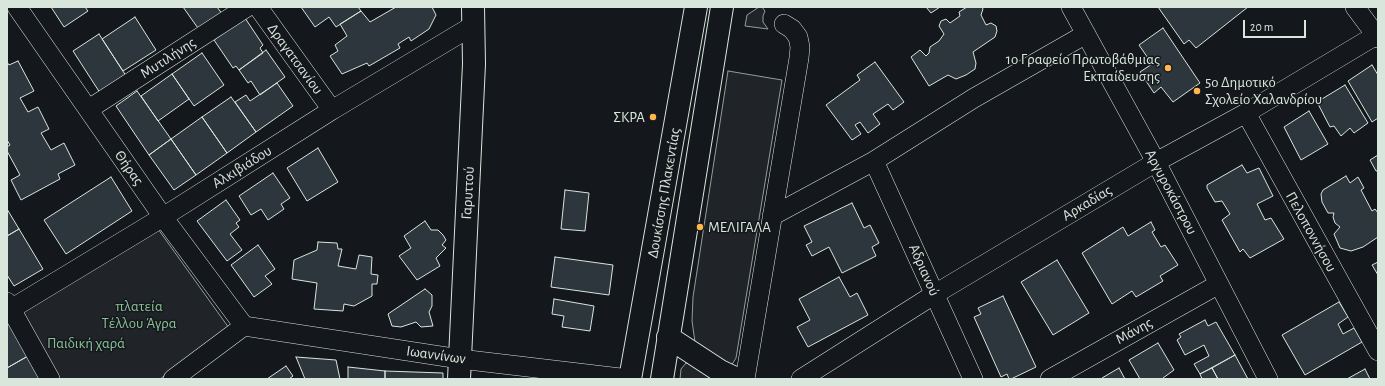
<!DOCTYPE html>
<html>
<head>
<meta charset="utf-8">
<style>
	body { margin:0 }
	#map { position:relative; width:1385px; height:386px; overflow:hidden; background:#14181c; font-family:"Alegreya Sans",sans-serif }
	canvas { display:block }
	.frame { position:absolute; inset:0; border:8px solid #d8e6dc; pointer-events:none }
	.scale { position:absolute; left:1243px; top:20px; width:63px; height:18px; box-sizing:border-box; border:2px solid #d8e6dc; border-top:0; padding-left:5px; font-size:12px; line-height:14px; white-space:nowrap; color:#d8e6dc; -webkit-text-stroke:3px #14181c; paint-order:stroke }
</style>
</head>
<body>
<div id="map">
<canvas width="1385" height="386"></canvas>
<div class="frame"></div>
<div class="scale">20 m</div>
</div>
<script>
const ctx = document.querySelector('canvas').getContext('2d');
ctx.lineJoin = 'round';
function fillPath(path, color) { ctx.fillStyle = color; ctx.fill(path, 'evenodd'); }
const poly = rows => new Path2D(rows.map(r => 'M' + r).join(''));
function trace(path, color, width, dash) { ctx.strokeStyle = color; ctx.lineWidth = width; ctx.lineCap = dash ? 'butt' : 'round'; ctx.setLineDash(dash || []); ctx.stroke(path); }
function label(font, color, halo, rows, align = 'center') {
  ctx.font = font + ' "Alegreya Sans",sans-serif'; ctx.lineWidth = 3; ctx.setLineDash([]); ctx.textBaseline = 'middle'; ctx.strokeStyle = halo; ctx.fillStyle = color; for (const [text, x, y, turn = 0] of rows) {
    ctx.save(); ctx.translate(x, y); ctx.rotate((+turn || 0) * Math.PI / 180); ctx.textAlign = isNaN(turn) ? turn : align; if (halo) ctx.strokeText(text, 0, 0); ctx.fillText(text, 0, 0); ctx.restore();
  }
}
const green = poly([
	[759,7,762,7,765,11,763,16,763,22,768,29,745,26,747,15,759,7],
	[728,71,782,80,736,358,731,366,695,342,692,321,693,297,728,71],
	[158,229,229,328,160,379,59,379,21,312,158,229],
	[686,363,693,364,718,379,680,379,681,369,686,363]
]);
const building = poly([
	[51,7,85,7,88,11,64,27,51,7],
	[183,7,217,7,223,15,200,31,183,7],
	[301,7,358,7,361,11,336,27,329,17,315,27,301,7],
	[396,7,432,7,436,15,429,29,411,41,409,37,398,44,400,48,369,66,367,63,342,74,330,56,338,51,335,45,347,36,340,24,361,11,370,22,396,7],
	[926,7,940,7,931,13,926,7],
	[967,7,982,7,983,9,981,15,986,25,991,23,996,26,997,31,995,37,973,52,976,63,975,69,966,75,956,79,948,75,929,86,911,57,920,50,926,56,929,53,930,47,939,41,944,34,939,26,941,21,946,19,950,23,960,16,959,12,967,7],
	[1158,7,1248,7,1196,48,1189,40,1184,44,1158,7],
	[135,17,156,50,123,71,102,39,135,17],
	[245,18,263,45,260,48,263,53,239,70,236,66,233,68,214,40,245,18],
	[1163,28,1200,83,1173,102,1161,87,1154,93,1140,72,1152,64,1139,45,1163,28],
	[99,34,128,79,102,96,73,51,99,34],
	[266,50,285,77,260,95,251,81,248,83,239,70,266,50],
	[202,53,224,85,194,106,172,74,202,53],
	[18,61,34,91,20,98,28,112,38,107,49,129,41,133,51,150,64,143,75,165,58,174,60,179,21,200,11,180,20,175,7,151,7,147,10,145,7,140,7,62,9,65,18,61],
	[875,62,904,102,893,110,888,104,873,114,880,124,868,133,860,122,855,125,861,134,852,140,826,105,860,80,857,75,875,62],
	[1372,65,1378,75,1378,118,1372,122,1348,81,1372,65],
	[172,74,189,99,158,121,141,96,172,74],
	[277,83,293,106,256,132,235,102,246,95,250,101,277,83],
	[1345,85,1368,123,1354,133,1350,128,1341,136,1334,126,1330,127,1317,102,1345,85],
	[137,91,171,139,149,155,116,106,137,91],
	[231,97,256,132,227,153,202,117,231,97],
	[1309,111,1328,144,1301,160,1284,127,1309,111],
	[202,117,227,153,196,175,171,139,202,117],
	[171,139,196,175,174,190,149,155,171,139],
	[318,148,338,182,307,201,287,168,318,148],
	[1378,155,1378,171,1376,171,1370,160,1378,155],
	[1242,165,1247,173,1259,168,1273,196,1257,204,1265,220,1271,218,1284,239,1250,258,1243,249,1240,252,1222,220,1230,214,1222,201,1215,202,1207,188,1207,185,1242,165],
	[273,173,290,198,281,204,284,209,268,220,261,209,251,215,239,196,273,173],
	[1346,176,1350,183,1358,177,1364,188,1361,190,1372,211,1375,209,1378,213,1378,237,1363,247,1351,251,1340,248,1334,234,1340,227,1335,223,1333,217,1334,213,1328,213,1322,202,1321,194,1323,190,1346,176],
	[111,177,132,211,66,254,44,220,111,177],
	[565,190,589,193,585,231,561,229,565,190],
	[226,200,240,220,236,223,239,227,230,234,242,250,227,261,197,221,226,200],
	[852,203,864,228,870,225,879,243,872,247,876,256,842,273,829,247,812,256,806,245,812,242,804,226,852,203],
	[7,209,19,229,7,236,7,209],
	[425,221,431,230,438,230,443,235,446,240,442,245,446,248,436,258,440,266,417,280,399,256,411,248,404,236,425,221],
	[1151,222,1155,230,1152,232,1161,247,1165,245,1178,265,1160,276,1163,281,1136,297,1132,291,1112,304,1082,253,1123,227,1128,236,1151,222],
	[19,229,43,269,14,286,7,275,7,236,19,229],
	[318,242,337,243,338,249,342,249,338,266,356,269,359,255,372,257,371,274,378,275,377,284,372,284,372,296,354,306,344,304,343,311,314,309,317,283,292,279,294,260,317,250,318,242],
	[258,245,275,269,265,276,272,284,254,297,231,265,258,245],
	[555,257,613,265,609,295,551,287,555,257],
	[1057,260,1089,313,1053,335,1021,282,1057,260],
	[1378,262,1378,275,1372,265,1378,262],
	[839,277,850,297,857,293,868,315,808,347,797,327,810,320,799,299,839,277],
	[425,289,432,295,432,306,429,312,433,326,421,327,416,322,401,327,392,326,388,314,425,289],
	[1003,296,1036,367,1011,379,1009,379,1007,374,1001,377,974,317,981,314,978,308,1003,296],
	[554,299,594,306,590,331,562,327,564,316,552,314,554,299],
	[1339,302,1348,317,1338,324,1343,334,1354,328,1362,342,1305,375,1282,335,1339,302],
	[7,320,28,356,7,368,7,320],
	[1205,320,1208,326,1216,322,1235,355,1200,374,1194,364,1209,356,1204,345,1185,355,1177,340,1181,337,1179,334,1205,320],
	[1158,343,1174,370,1163,378,1164,379,1140,379,1129,360,1158,343],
	[1235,355,1248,379,1218,379,1212,368,1235,355],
	[28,356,41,379,7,379,7,368,28,356],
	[296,357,336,360,340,379,305,379,296,357],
	[286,366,293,376,289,379,267,379,286,366],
	[348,367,385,371,385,379,348,379,348,367],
	[1119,368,1125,379,1103,379,1102,378,1119,368],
	[1212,368,1218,379,1202,379,1200,374,1212,368],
	[1365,369,1370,379,1347,379,1365,369],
	[385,371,443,373,443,379,385,379,385,371]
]);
const minor = poly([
	[17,7,163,217,244,326],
	[258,7,332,110],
	[1071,7,1156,162,1268,379],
	[1355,7,1378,38],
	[89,109,247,7],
	[1246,113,1378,351],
	[874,161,973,379],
	[772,216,874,161,974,98,1086,34],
	[7,302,50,379],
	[11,309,163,217,332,110,474,25],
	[244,326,460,359,629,379],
	[173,379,244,326],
	[745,379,799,58,800,47,798,37,792,29,784,24],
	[801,379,935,294,1156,162,1246,113,1378,34],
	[1050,379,1219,284]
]);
const tertiary = poly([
	[459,379,474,64,473,7]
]);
const secondary = poly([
	[668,337,720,371,737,379],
	[630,379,696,7],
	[662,379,722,7]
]);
const markers = [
	[1168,68,4,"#ffb74d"],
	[1197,91,4,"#ffb74d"],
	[653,117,4,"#ffb74d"],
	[700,227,4,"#ffb74d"]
];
const streetNames = [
	["Μυτιλήνης",168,58,-33],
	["Δραγατσανίου",295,59,54],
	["Αλκιβιάδου",242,167,-32],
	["Θήρας",129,168,55],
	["Αργυροκάστρου",1171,192,62],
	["Γαρυττού",468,193,-87],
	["Δουκίσσης Πλακεντίας",664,193,-80],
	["Αρκαδίας",1087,203,-31],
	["Πελοποννήσου",1311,232,61],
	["Αδριανού",924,270,66],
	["Μάνης",1134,331,-29],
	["Ιωαννίνων",436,355,8]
];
const poiNames = [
	["1ο Γραφείο Πρωτοβάθμιας",1160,59],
	["Εκπαίδευσης",1160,76],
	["5ο Δημοτικό",1205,82,"left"],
	["Σχολείο Χαλανδρίου",1205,99,"left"],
	["ΣΚΡΑ",645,117],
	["ΜΕΛΙΓΑΛΑ",708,227,"left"]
];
const parkNames = [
	["πλατεία",139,306],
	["Τέλλου Άγρα",139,323],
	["Παιδική χαρά",86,343]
];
fillPath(green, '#202428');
trace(green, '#939e99', 1);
fillPath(building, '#2c363c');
trace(building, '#d8e6dc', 1);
trace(minor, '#d8e6dc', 20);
trace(tertiary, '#d8e6dc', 24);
trace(secondary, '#d8e6dc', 24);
trace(minor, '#14181c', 19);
trace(tertiary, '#14181c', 22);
trace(secondary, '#14181c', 22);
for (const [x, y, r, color] of markers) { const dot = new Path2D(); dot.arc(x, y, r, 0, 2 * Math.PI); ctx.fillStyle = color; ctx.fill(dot); trace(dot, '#14181c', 1.5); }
label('15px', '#d8e6dc', '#14181c', streetNames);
label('15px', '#d8e6dc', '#14181c', poiNames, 'right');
label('15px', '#8ac095', '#14181c', parkNames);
</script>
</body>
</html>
